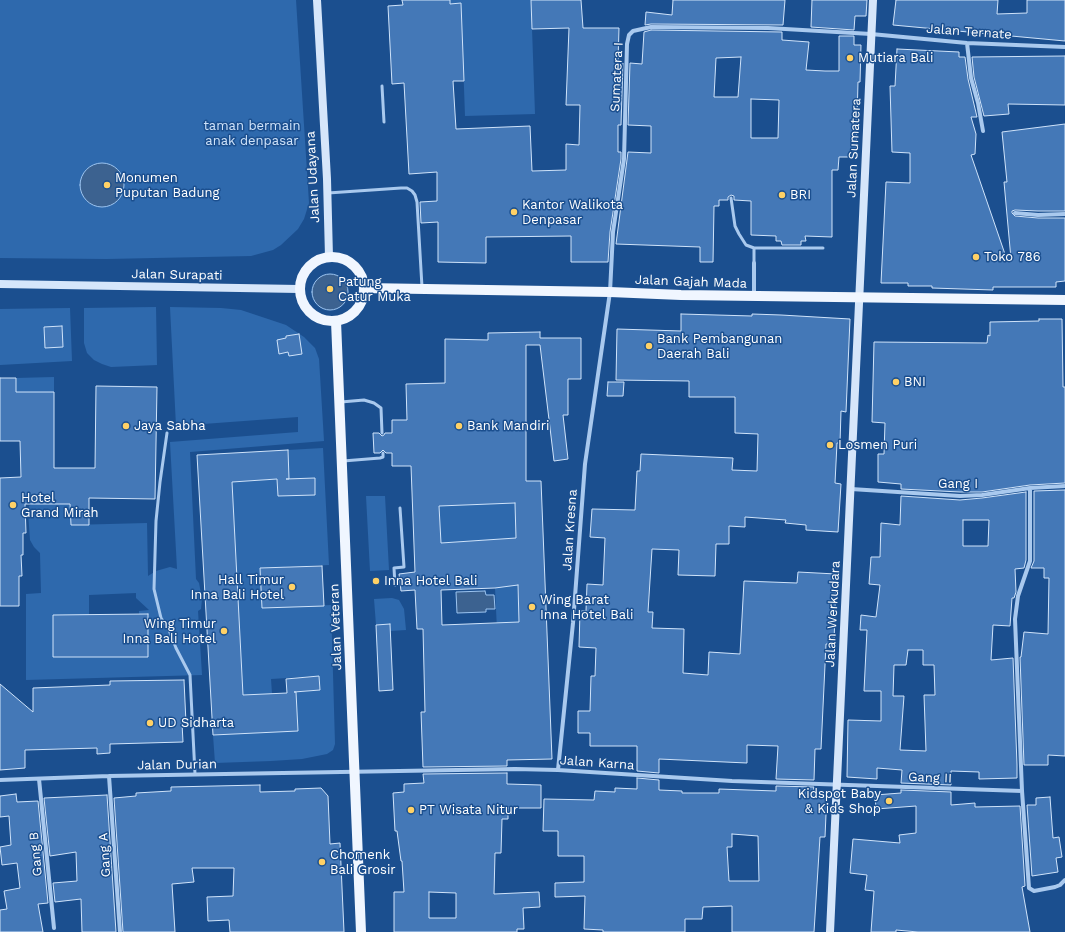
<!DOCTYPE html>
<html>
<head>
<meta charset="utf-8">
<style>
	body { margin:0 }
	canvas { display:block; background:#1b4f8f }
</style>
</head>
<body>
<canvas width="1065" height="932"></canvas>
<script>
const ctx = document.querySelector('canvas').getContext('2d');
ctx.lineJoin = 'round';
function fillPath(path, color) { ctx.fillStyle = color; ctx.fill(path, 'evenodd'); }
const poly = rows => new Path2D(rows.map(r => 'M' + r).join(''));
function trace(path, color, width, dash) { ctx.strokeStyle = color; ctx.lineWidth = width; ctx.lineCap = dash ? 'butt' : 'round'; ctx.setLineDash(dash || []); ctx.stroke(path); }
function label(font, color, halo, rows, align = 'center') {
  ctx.font = font + ' "Work Sans",sans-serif'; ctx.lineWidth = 3; ctx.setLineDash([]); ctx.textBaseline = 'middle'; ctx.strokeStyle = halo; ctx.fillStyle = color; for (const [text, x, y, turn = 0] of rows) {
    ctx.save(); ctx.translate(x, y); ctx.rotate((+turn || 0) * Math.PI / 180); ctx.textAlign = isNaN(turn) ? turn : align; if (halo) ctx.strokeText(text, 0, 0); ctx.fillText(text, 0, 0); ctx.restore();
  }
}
const green = poly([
	[0,0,296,0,309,203,304,219,298,229,281,245,273,250,251,256,106,259,0,258],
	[450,0,531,0,535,114,465,116,461,3,450,4],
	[156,307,157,365,111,367,102,364,94,360,87,353,84,343,84,308],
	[170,307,221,308,241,310,286,325,304,337,315,348,319,359,324,441,190,452,196,579,199,583,202,599,201,609,198,611,202,675,26,680,26,594,41,593,40,553,34,547,30,540,28,512,29,506,32,504,70,504,71,525,147,523,148,576,156,571,170,567,177,569,170,442,298,432,298,417,176,426],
	[136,593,136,598,149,610,139,611,139,614,89,615,89,595],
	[70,308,72,361,0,365,0,309],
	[54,377,54,392,16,392,16,378],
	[323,448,329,565,261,568,262,608,331,605,335,744,333,750,327,754,302,759,271,761,215,763,213,735,298,731,296,692,320,690,319,676,271,679,272,694,243,695,232,482,277,479,278,496,315,495,314,478,289,479,288,450],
	[366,496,385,496,389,570,370,571],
	[515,503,519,628,497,630,495,588,496,540,441,543,439,506],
	[392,598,399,600,404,609,406,630,390,631,390,624,376,625,374,599]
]);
const water = poly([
	'80 185a22 22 0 1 1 44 0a22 22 0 1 1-44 0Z',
	'312 292a18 18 0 1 1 36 0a18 18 0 1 1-36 0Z',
	[485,591,486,595,494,595,495,609,486,609,486,612,457,613,456,592,485,591]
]);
const building = poly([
	[402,0,450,0,450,4,461,3,464,81,453,81,456,129,530,126,532,171,566,170,566,144,579,145,580,105,566,105,569,28,532,29,531,0,581,0,583,28,619,28,618,62,623,63,621,125,618,125,618,152,621,152,621,159,610,232,608,262,571,262,571,236,486,237,486,263,438,262,438,222,421,223,420,202,437,201,437,172,409,174,404,83,392,84,388,6,403,5,402,0],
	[673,0,785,0,783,25,651,24,645,25,646,12,672,15,673,0],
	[812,0,867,0,866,16,855,16,854,30,811,27,812,0],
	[896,0,998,0,997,14,1027,13,1027,0,1065,0,1065,41,893,25,896,0],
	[651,30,782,32,782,40,809,42,806,70,825,71,839,71,839,36,854,36,854,45,861,45,860,82,858,82,856,157,839,157,838,170,832,170,832,237,805,236,806,241,801,241,801,245,782,245,781,241,776,241,776,236,751,235,751,201,734,200,734,196,731,195,728,197,728,200,719,200,719,206,714,206,713,262,700,262,700,247,616,244,628,152,651,153,651,126,628,125,630,63,642,64,644,32,651,30],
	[741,57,738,97,714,97,716,58,741,57],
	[751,99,779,100,778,138,751,138,751,99],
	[897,49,959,52,959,57,965,57,968,79,977,117,971,117,976,134,975,154,971,155,1007,260,1011,259,1004,182,1007,182,1002,132,1065,124,1065,211,1038,211,1015,210,1012,211,1012,213,1015,216,1038,218,1065,218,1065,281,1056,282,1056,287,993,287,993,290,932,288,932,286,908,286,908,283,881,283,886,182,910,183,910,153,892,152,890,86,895,86,897,49],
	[1065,56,1065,105,1008,104,1009,114,984,116,974,77,972,57,1065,56],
	[681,314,752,316,752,314,781,315,850,319,846,412,841,411,840,443,837,443,835,483,841,484,838,532,806,530,806,525,785,523,786,520,745,517,745,527,729,526,729,544,716,544,715,576,678,575,679,550,652,549,648,612,653,612,652,628,684,629,683,673,708,675,709,652,740,654,744,581,797,583,798,572,836,574,834,644,826,644,821,749,815,749,814,780,776,779,778,746,747,745,747,763,659,759,659,773,637,771,637,746,590,746,590,733,578,733,578,711,590,711,591,676,595,676,596,648,579,647,580,611,586,611,587,584,603,585,605,538,590,537,592,509,635,510,637,471,640,471,641,454,733,458,732,470,757,471,758,434,735,433,735,397,689,397,689,381,616,380,617,329,681,331,681,314],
	[1039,319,1062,319,1063,387,1065,387,1065,483,1030,485,982,492,960,492,901,489,901,484,878,482,878,454,884,454,885,423,872,422,874,342,987,343,988,335,990,336,990,322,1039,321,1039,319],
	[62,326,63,347,45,348,44,327,62,326],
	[540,332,540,338,581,338,581,379,568,379,568,415,563,415,568,459,554,461,540,345,526,345,526,481,541,481,552,759,507,760,507,766,423,767,421,712,425,712,423,629,417,629,415,590,401,591,399,574,415,572,411,466,392,466,392,453,386,453,383,450,380,453,374,453,373,433,379,433,382,436,384,435,385,433,392,433,392,420,407,420,406,384,445,383,445,339,488,340,488,333,540,332],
	[515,503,516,538,441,543,439,506,515,503],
	[518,585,519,622,442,625,441,590,495,588,518,585],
	[299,334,302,354,289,356,288,352,279,354,277,340,286,338,286,336,299,334],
	[0,378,16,378,16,392,54,392,54,468,95,468,96,386,157,387,155,499,89,498,89,525,71,525,70,504,25,504,26,533,23,533,23,555,21,555,22,576,19,576,19,606,0,606,0,478,21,477,20,441,0,441,0,378],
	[608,382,624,382,623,396,607,396,608,382],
	[288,450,289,479,286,479,315,478,315,495,278,496,277,479,232,482,243,695,287,693,286,679,319,676,320,690,294,692,296,692,298,731,213,735,197,455,288,450],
	[1065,490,1065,756,1048,755,1048,765,1024,765,1020,657,1021,657,1024,632,1048,634,1049,578,1044,578,1044,568,1031,568,1034,561,1034,491,1065,490],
	[1026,492,1026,560,1024,568,1015,569,1016,592,1014,598,1012,598,1010,626,993,625,991,660,1013,658,1017,765,1017,778,979,779,979,772,951,771,951,785,901,783,902,770,877,768,877,779,847,777,848,720,881,721,881,691,864,691,867,630,860,630,861,615,876,617,880,585,869,584,871,557,880,557,881,523,900,525,901,496,960,500,982,498,1026,492],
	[963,520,989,520,988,546,963,546,963,520],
	[908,650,923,650,923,665,934,665,935,695,924,695,926,751,900,750,904,696,893,696,894,665,906,665,908,650],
	[322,566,324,606,262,608,260,568,322,566],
	[148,614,148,657,53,657,53,615,148,614],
	[390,624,393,690,379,691,376,625,390,624],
	[184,680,186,723,182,723,183,742,110,744,110,753,97,754,97,748,25,750,25,768,0,770,0,684,33,712,33,688,110,685,110,681,184,680],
	[507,773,507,784,541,785,541,808,508,808,508,819,502,819,501,853,495,853,494,894,539,892,540,907,523,908,524,929,517,929,517,932,394,932,394,892,404,892,402,861,401,861,397,831,395,831,393,793,404,792,404,784,424,783,423,774,507,773],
	[429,892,456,893,456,918,429,918,429,892],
	[637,778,659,780,659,790,682,791,682,793,719,793,719,789,776,791,776,786,814,787,813,792,827,792,825,837,820,837,814,932,732,932,732,906,703,907,702,919,685,919,685,932,603,932,603,930,584,929,585,896,555,897,555,883,584,882,584,856,558,856,558,831,543,831,544,799,594,800,595,791,615,792,615,788,637,789,637,778],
	[732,834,758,836,759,881,729,881,727,847,732,847,732,834],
	[260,785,260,792,295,791,295,789,321,788,328,796,330,844,340,843,344,932,230,932,229,920,208,921,207,897,233,896,234,868,192,868,194,882,172,884,175,932,123,932,114,798,136,796,136,793,171,791,171,787,260,785],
	[901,790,951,792,951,805,975,803,975,807,1020,806,1025,886,1022,887,1030,932,918,932,896,930,896,932,871,932,874,891,865,890,867,875,850,873,853,839,900,843,899,835,916,833,916,806,876,809,875,795,901,793,901,790],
	[16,794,17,802,38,801,48,903,38,904,43,932,0,932,0,910,7,909,4,891,20,888,17,863,2,865,0,847,11,845,9,816,0,817,0,796,16,794],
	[107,795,116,932,82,932,81,899,55,902,53,883,77,881,76,852,50,856,44,798,107,795],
	[1050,797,1053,838,1059,837,1062,857,1056,858,1058,872,1032,876,1027,805,1036,805,1036,798,1050,797]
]);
const lane = poly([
	[382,86,384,122],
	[328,193,401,188,407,188,412,191,415,195,417,202,422,287],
	[731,198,735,226,739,234,746,245,754,248],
	[754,263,754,248,823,248],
	[341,402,364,400,374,403,381,408,382,433],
	[167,433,160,482,156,521,154,589,161,618,169,630,176,648,190,675,195,774],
	[343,461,380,458,383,457,383,453],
	[395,585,394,568,404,567,400,508]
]);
const street = poly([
	[967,43,971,78,978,103,983,131],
	[1015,213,1038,215,1065,214],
	[754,263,754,296],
	[1030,488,1030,561,1018,596,1015,619,1022,791,1029,888,1034,891,1055,887,1060,885,1065,880],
	[851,489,960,496,982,495,1030,488,1065,486],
	[558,770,573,623,585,464,610,292,613,232,624,159,627,44,629,35,633,31,651,27,768,28,871,34,967,43,1065,47],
	[109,776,120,932],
	[39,779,54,928],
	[0,780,109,776,515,769,558,770,732,781,1022,791]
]);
const secondary = poly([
	[317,0,327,179,329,257],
	[0,284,299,289],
	[830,932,873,0]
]);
const primary = poly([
	'300 289a32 32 0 1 1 64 0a32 32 0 1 1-64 0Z',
	[364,288,610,292,681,295,1065,300],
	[336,321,361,932]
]);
const markers = [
	[850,58,4,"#ffd166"],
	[107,185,4,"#ffd166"],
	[782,195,4,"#ffd166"],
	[514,212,4,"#ffd166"],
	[976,257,4,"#ffd166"],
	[330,289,4,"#ffd166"],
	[649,346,4,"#ffd166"],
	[896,382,4,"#ffd166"],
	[126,426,4,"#ffd166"],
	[459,426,4,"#ffd166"],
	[830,445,4,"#ffd166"],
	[13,505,4,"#ffd166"],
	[376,581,4,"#ffd166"],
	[292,587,4,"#ffd166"],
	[532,607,4,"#ffd166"],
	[224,631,4,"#ffd166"],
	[150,723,4,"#ffd166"],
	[889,801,4,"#ffd166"],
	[411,810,4,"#ffd166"],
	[322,862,4,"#ffd166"]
];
const streetNames = [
	["Jalan Ternate",969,32,4],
	["Sumatera I",617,77,-87],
	["Jalan Sumatera",854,148,-87],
	["Jalan Udayana",313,177,-93],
	["Jalan Surapati",177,275,1],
	["Jalan Gajah Mada",691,282,2],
	["Gang I",958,484],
	["Jalan Kresna",570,530,-86],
	["Jalan Werkudara",833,614,-87],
	["Jalan Veteran",336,627,-92],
	["Jalan Karna",597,763,4],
	["Jalan Durian",177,765,-1],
	["Gang II",930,778,2],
	["Gang B",36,854,-95],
	["Gang A",105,855,-94]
];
const poiNames = [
	["Mutiara Bali",858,58],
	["Monumen",115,178],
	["Puputan Badung",115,193],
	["BRI",790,195],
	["Kantor Walikota",522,205],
	["Denpasar",522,220],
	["Toko 786",984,257],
	["Patung",338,282],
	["Catur Muka",338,297],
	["Bank Pembangunan",657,339],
	["Daerah Bali",657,354],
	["BNI",904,382],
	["Jaya Sabha",134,426],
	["Bank Mandiri",467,426],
	["Losmen Puri",838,445],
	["Hotel",21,498],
	["Grand Mirah",21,513],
	["Hall Timur",284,580,"right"],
	["Inna Bali Hotel",284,595,"right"],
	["Inna Hotel Bali",384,581],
	["Wing Barat",540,600],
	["Inna Hotel Bali",540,615],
	["Wing Timur",216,624,"right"],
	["Inna Bali Hotel",216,639,"right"],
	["UD Sidharta",158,723],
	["Kidspot Baby",881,794,"right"],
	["& Kids Shop",881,809,"right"],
	["PT Wisata Nitur",419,810],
	["Chomenk",330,855],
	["Bali Grosir",330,870]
];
const parkNames = [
	["taman bermain",252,126],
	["anak denpasar",252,141]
];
fillPath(green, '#2e69ad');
fillPath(water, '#3c6290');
trace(water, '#9cc4f0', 1);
fillPath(building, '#4478b7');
trace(building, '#cfe3fa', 1);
trace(lane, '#a9c9ee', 3);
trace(street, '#a9c9ee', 4);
trace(secondary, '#d6e6fa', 8);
trace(primary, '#f0f6ff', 10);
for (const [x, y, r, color] of markers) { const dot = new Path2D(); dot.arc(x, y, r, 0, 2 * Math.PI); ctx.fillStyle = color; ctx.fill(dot); trace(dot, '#1b4f8f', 1.5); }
label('13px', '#fff', '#1b4f8f', streetNames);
label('13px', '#fff', '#1b4f8f', poiNames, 'left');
label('13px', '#cfe3fa', '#1b4f8f', parkNames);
</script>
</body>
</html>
